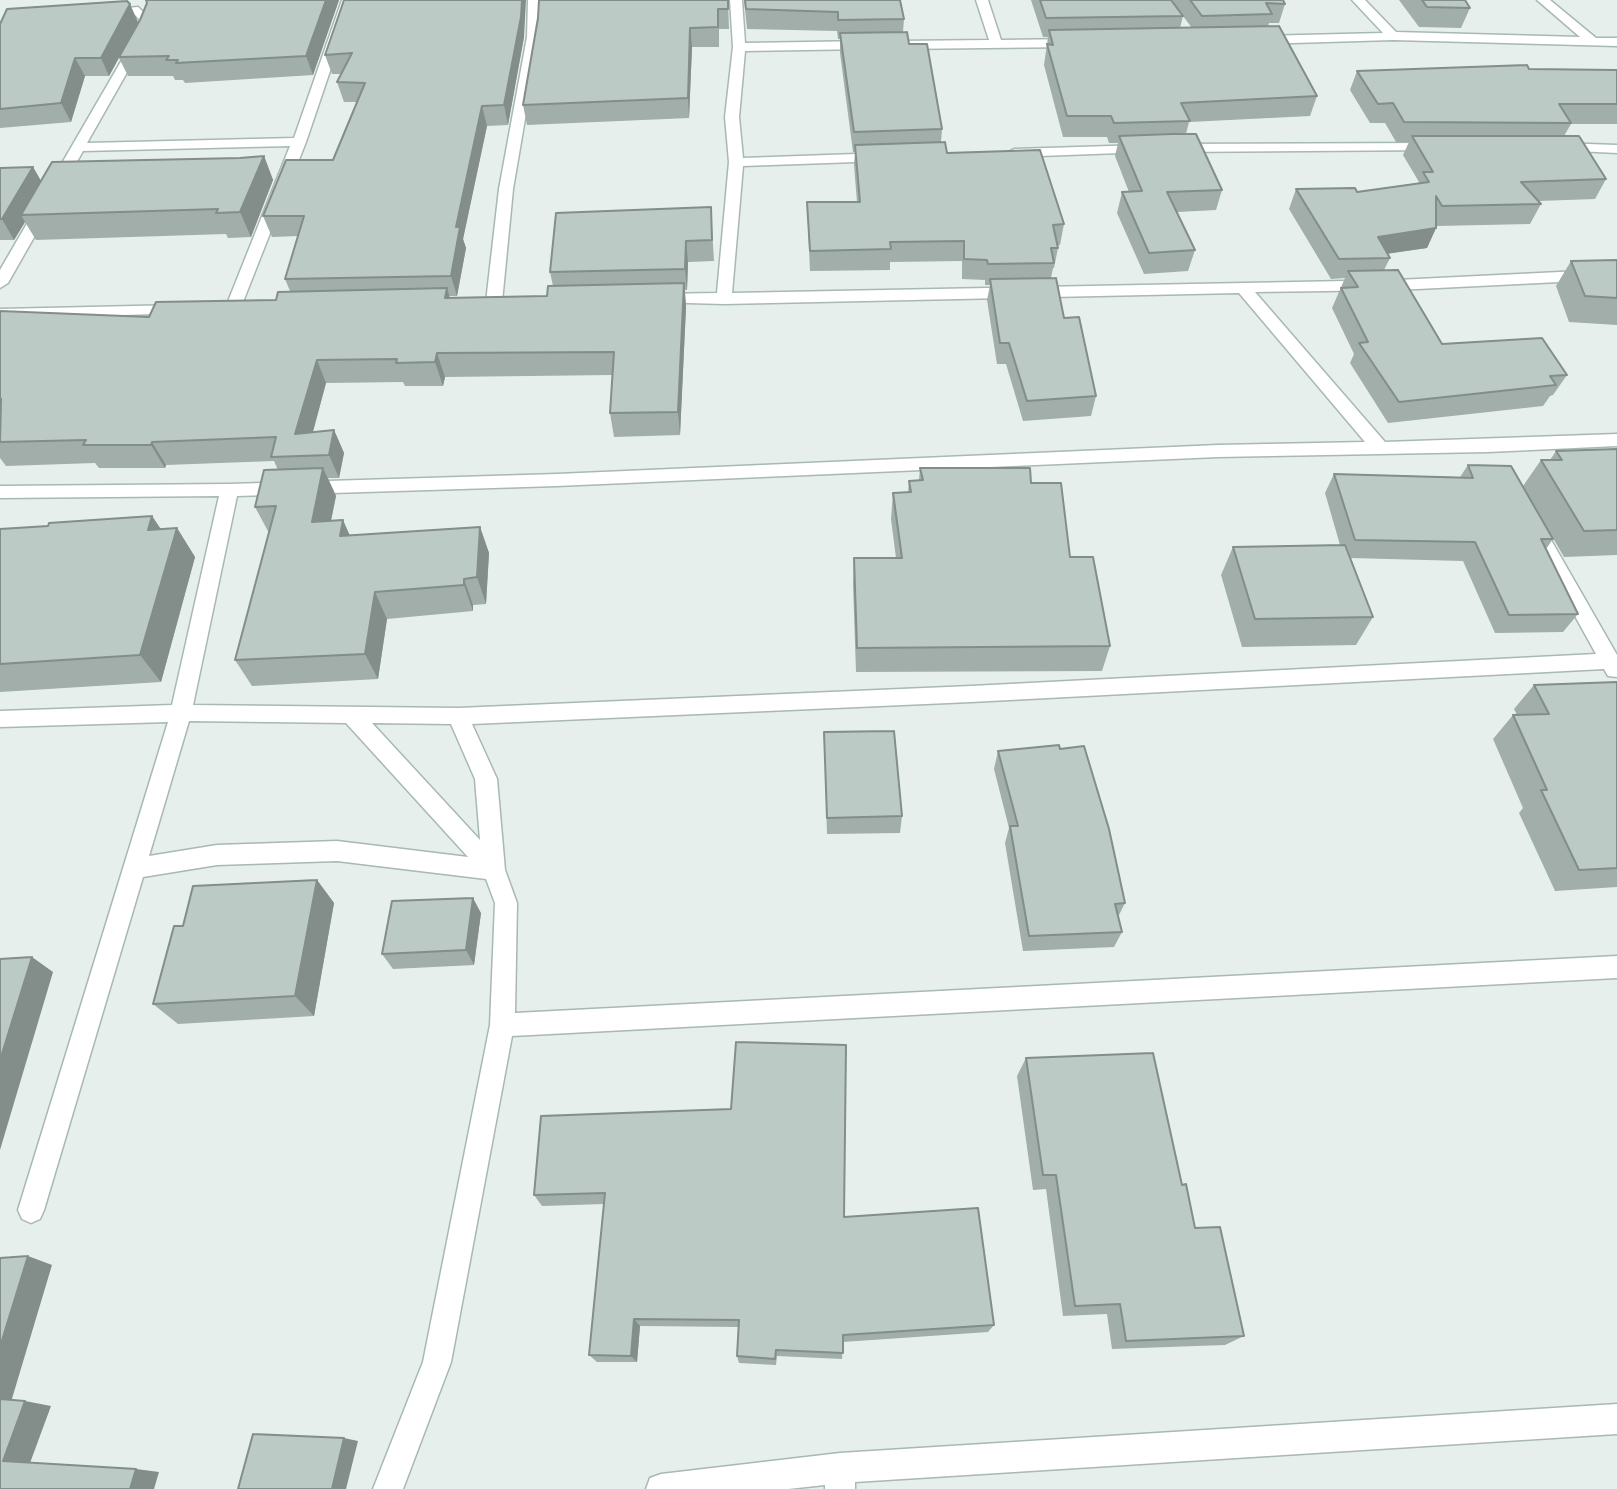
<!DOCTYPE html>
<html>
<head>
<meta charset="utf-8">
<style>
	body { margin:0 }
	canvas { display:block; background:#e6efeb }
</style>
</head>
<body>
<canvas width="1617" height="1489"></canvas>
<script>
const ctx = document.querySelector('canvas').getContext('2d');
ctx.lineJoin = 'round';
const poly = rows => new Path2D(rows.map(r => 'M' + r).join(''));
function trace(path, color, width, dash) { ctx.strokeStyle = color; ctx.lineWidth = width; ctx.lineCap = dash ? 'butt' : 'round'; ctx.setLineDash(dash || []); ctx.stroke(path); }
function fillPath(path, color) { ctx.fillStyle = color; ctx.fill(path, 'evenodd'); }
const street = poly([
	[342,0,354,0,306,142,239,312,233,314,225,309,290,146,83,151,8,283,0,288,0,270,134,39,141,21,135,15,103,16,103,10,138,7,153,21,146,39,87,143,294,138,342,0],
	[528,0,540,0,539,37,513,189,502,302,494,307,486,302,499,189,527,37,528,0],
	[730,0,742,0,745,43,867,41,873,45,867,49,745,51,739,117,743,158,884,153,891,157,884,161,743,166,732,293,1397,280,1580,271,1617,272,1617,282,1580,281,1397,290,1255,292,1385,442,1617,434,1617,446,1488,452,1218,457,557,486,237,496,193,705,458,708,971,686,1596,654,1524,524,1527,519,1533,517,1539,519,1617,655,1617,677,1608,676,1604,669,971,702,472,724,497,779,505,870,517,903,515,1013,1617,956,1617,978,512,1036,451,1362,403,1489,373,1489,423,1362,490,1025,495,903,486,879,337,861,217,865,143,877,44,1210,40,1219,31,1223,22,1219,18,1210,168,722,0,727,0,711,172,705,219,496,0,498,0,486,229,484,557,474,1218,445,1365,442,1239,293,724,304,651,302,649,299,651,296,657,294,717,293,729,162,725,117,733,47,730,0],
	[189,721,346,723,468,857,337,841,217,845,149,856,189,721],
	[372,723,451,724,475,779,480,840,372,723],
	[976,0,988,0,1001,40,1073,39,1079,43,1073,47,899,49,893,45,899,41,989,40,976,0],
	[1352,0,1365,0,1396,32,1580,37,1537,0,1550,0,1596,38,1617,38,1617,46,1393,40,1260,44,1254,40,1260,36,1383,33,1352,0],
	[1433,143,1440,147,1438,150,1175,152,1168,148,1175,144,1433,143],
	[1560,143,1617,145,1617,153,1555,150,1553,147,1560,143],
	[1142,145,1149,149,1147,152,1014,157,1007,153,1014,149,1142,145],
	[180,305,188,310,186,313,0,319,0,309,180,305],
	[1617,1404,1617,1434,855,1482,855,1489,825,1489,825,1485,788,1489,646,1489,650,1478,661,1474,840,1453,1617,1404]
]);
const wall = poly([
	[145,0,339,0,313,75,185,83,183,80,175,80,173,76,128,76,119,58,109,76,85,76,71,122,0,128,0,24,138,22,128,41,140,20,147,3],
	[728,0,729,29,719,29,719,47,692,47,689,118,527,125,523,105,538,18],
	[744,0,900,0,904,19,903,32,909,44,942,129,941,142,947,153,1064,224,1060,245,1058,245,1058,248,1054,268,1053,268,1051,278,1064,318,1096,396,1091,416,1023,421,1006,364,997,364,987,300,990,285,985,285,985,280,962,279,962,261,890,262,890,270,810,271,807,202,857,202,854,165,855,152,853,152,840,53,840,39,838,39,837,31,747,29],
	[1031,0,1171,0,1183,16,1180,28,1192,28,1171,0,1283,0,1285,4,1279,23,1269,23,1268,26,1317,96,1310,116,1189,122,1186,134,1222,190,1216,210,1177,212,1195,250,1188,271,1144,274,1117,213,1122,192,1129,192,1115,156,1118,143,1109,143,1107,137,1063,137,1044,65,1048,37,1043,37],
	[1399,0,1465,0,1470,8,1461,28,1419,27],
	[524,37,508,125,487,126,463,239,466,248,457,296,449,296,449,298,547,296,553,286,550,272,712,228,714,261,688,262,687,290,685,290,686,307,680,435,614,437,610,413,612,375,445,377,443,386,405,386,403,382,326,383,313,432,334,430,344,453,339,478,328,478,336,496,331,521,350,536,480,527,489,553,486,604,473,605,473,611,387,619,378,679,252,686,235,660,269,533,255,507,278,470,274,461,166,465,165,468,99,468,95,463,6,466,0,458,0,311,149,317,276,300,290,291,285,279,298,236,272,237,263,216,333,160,357,102,344,102,337,82,341,74,332,74,325,55],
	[1529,69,1617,70,1617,124,1571,124,1564,136,1606,179,1595,199,1538,201,1541,204,1530,224,1436,226,1436,228,1427,248,1387,254,1390,258,1384,270,1442,344,1567,375,1553,395,1550,396,1543,406,1388,423,1350,363,1354,354,1332,308,1345,278,1331,279,1289,209,1296,189,1357,192,1418,183,1419,182,1403,155,1409,142,1396,142,1385,123,1370,123,1350,90,1357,71],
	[264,156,273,180,251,237,228,238,226,234,36,240,25,222,14,240,0,240,0,168,33,167,41,181],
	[1617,260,1617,325,1569,322,1556,286,1571,261],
	[1617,449,1617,555,1564,557,1523,486,1541,460,1550,460,1556,451],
	[1468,465,1553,539,1546,549,1578,614,1563,632,1495,633,1463,561,1351,558,1373,617,1356,645,1242,647,1221,575,1233,547,1340,545,1325,493,1334,474,1460,477],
	[920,468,1031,483,1070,557,1110,646,1102,671,856,672,853,584,854,558,896,558,891,519,893,493,908,492,909,481,919,480],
	[152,516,161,529,177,528,195,557,161,682,0,692,0,529,48,526],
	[1617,682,1617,887,1555,891,1519,813,1523,808,1493,739,1513,715,1517,715,1514,709,1534,685],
	[824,732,902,816,900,833,827,834],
	[998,751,1125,903,1118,917,1122,932,1114,947,1023,951,1005,843,1009,828,994,769],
	[317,880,334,903,314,1016,178,1024,153,1004],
	[481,913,474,965,393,969,382,954],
	[1026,1058,1182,1185,1195,1228,1244,1336,1225,1345,1112,1349,1107,1314,1063,1316,1046,1189,1033,1190,1017,1076],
	[541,1116,844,1217,994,1325,988,1332,843,1342,842,1359,777,1356,776,1365,739,1363,737,1356,739,1327,640,1326,637,1362,597,1362,589,1355,604,1204,542,1206,534,1195]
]);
const shadedWall = poly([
	[326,0,339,0,313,75,306,56],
	[522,0,526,0,524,37,508,125,504,105],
	[130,4,138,22,109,76,101,58],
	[690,28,692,47,689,118,688,98],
	[75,58,85,76,71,122,61,103],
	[482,106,487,126,463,239,466,248,457,296,451,276,456,227],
	[264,156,273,180,251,237,240,212],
	[33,167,45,188,21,215,25,222,14,240,2,219],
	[1436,228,1427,248,1369,256,1378,237],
	[686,241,688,262,687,290,685,269],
	[684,283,686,307,680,435,678,412],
	[447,288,454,312,445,298],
	[437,353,445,377,443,386,435,362],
	[317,360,326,383,306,457,295,434],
	[334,430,344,453,339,478,329,455],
	[152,442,166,465,165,468,151,445],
	[323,468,336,496,325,549,312,522],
	[152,516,171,545,148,530],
	[343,520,355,547,340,536],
	[480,527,489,553,486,604,477,577],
	[177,528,195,557,161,682,140,655],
	[464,579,473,605,473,611,464,585],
	[375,592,387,619,378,679,365,654],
	[317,880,334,903,314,1016,295,996],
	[473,898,481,913,474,965,466,950],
	[32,957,53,972,0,1150,0,1060],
	[28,1256,52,1265,11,1402,0,1400,0,1347],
	[634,1319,640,1326,637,1362,631,1356],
	[25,1401,51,1406,30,1463,3,1461],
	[344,1438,358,1441,346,1489,332,1489],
	[136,1469,159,1472,154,1489,130,1489]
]);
const building = poly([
	[146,0,326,0,306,56,176,63,178,60,166,60,169,56,119,57,140,20,147,3,146,0],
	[344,0,522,0,521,17,504,105,482,106,456,227,460,227,451,276,285,279,304,216,263,216,286,160,333,160,365,83,337,82,352,53,325,55,344,0],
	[539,0,728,0,728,9,718,9,718,27,690,28,688,98,523,105,538,18,539,0],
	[745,0,900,0,904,19,838,20,838,12,746,9,745,0],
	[1040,0,1171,0,1183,16,1046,18,1040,0],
	[1190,0,1283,0,1285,4,1266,3,1272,14,1202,16,1190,0],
	[1422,0,1465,0,1470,8,1427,7,1422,0],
	[127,1,130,4,101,58,75,58,61,103,0,109,0,24,7,9,127,1],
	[1279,26,1317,96,1181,103,1190,121,1114,123,1111,116,1067,116,1047,44,1053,45,1049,30,1279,26],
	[907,32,909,44,927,44,942,129,854,132,840,33,907,32],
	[1527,65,1529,69,1617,70,1617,104,1559,104,1571,123,1404,122,1393,103,1378,104,1357,71,1527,65],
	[1172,134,1196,134,1222,190,1167,192,1195,250,1149,253,1122,192,1142,191,1119,136,1172,134],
	[1412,136,1579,136,1606,179,1521,182,1541,204,1442,206,1436,196,1436,228,1378,237,1390,258,1339,259,1296,189,1355,188,1357,192,1429,182,1423,172,1433,172,1412,136],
	[945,142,947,153,1040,150,1064,224,1053,225,1058,248,1051,248,1054,263,988,264,987,260,964,259,964,241,890,242,891,249,810,251,807,202,860,202,855,145,945,142],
	[264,156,240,212,216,213,218,209,21,215,52,162,240,158,264,156],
	[33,167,2,219,0,219,0,168,33,167],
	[711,207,712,240,686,241,685,269,550,272,556,213,711,207],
	[1617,260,1617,298,1585,296,1571,261,1617,260],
	[1398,270,1442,344,1542,338,1567,375,1550,376,1556,385,1399,402,1359,343,1368,342,1341,288,1358,287,1348,271,1398,270],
	[1056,278,1064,318,1079,317,1096,396,1027,401,1009,343,1000,343,990,279,1056,278],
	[684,283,678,412,610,413,614,352,437,353,435,362,396,363,397,359,317,360,295,434,334,430,329,455,271,457,276,437,152,442,151,445,83,445,86,440,0,442,1,399,0,398,0,311,149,317,156,302,276,300,278,292,447,288,445,298,547,296,548,286,684,283],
	[1617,449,1617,530,1584,531,1541,460,1562,460,1556,451,1617,449],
	[1468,465,1511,466,1553,539,1541,539,1578,614,1509,615,1475,542,1355,540,1334,474,1473,478,1468,465],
	[323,468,312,522,343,520,340,536,480,527,477,577,464,579,464,585,375,592,365,654,235,660,276,506,255,507,264,470,323,468],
	[920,468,1030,468,1031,483,1061,483,1070,557,1093,557,1110,646,857,648,854,558,902,558,893,493,911,492,909,481,923,480,920,468],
	[152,516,148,530,177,528,140,655,0,664,0,529,48,526,49,523,152,516],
	[1345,545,1373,617,1255,619,1233,547,1345,545],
	[1617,682,1617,868,1579,870,1541,790,1547,790,1513,715,1549,714,1534,685,1617,682],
	[894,731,902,816,827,818,824,732,894,731],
	[1059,745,1060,749,1084,746,1109,829,1125,903,1115,904,1122,932,1029,936,1010,826,1018,826,998,751,1059,745],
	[317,880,295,996,153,1004,174,926,183,926,193,886,317,880],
	[473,898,466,950,382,954,392,901,473,898],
	[32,957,0,1060,0,959,32,957],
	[736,1042,846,1045,844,1217,978,1208,994,1325,843,1335,843,1353,776,1350,775,1359,737,1356,739,1320,634,1319,631,1356,589,1355,605,1193,534,1195,541,1116,731,1109,736,1042],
	[1153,1053,1182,1185,1186,1184,1195,1228,1220,1227,1244,1336,1126,1341,1120,1304,1075,1306,1056,1175,1043,1175,1026,1058,1153,1053],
	[28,1256,0,1347,0,1258,28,1256],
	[0,1399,25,1401,3,1461,136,1469,130,1489,0,1489,0,1399],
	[253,1434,344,1438,332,1489,238,1489,253,1434]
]);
trace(street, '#a8b8b2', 3);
fillPath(street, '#fff');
fillPath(wall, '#a1aea9');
fillPath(shadedWall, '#838d89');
fillPath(building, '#bbcac4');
trace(building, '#838d89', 2);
</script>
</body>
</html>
